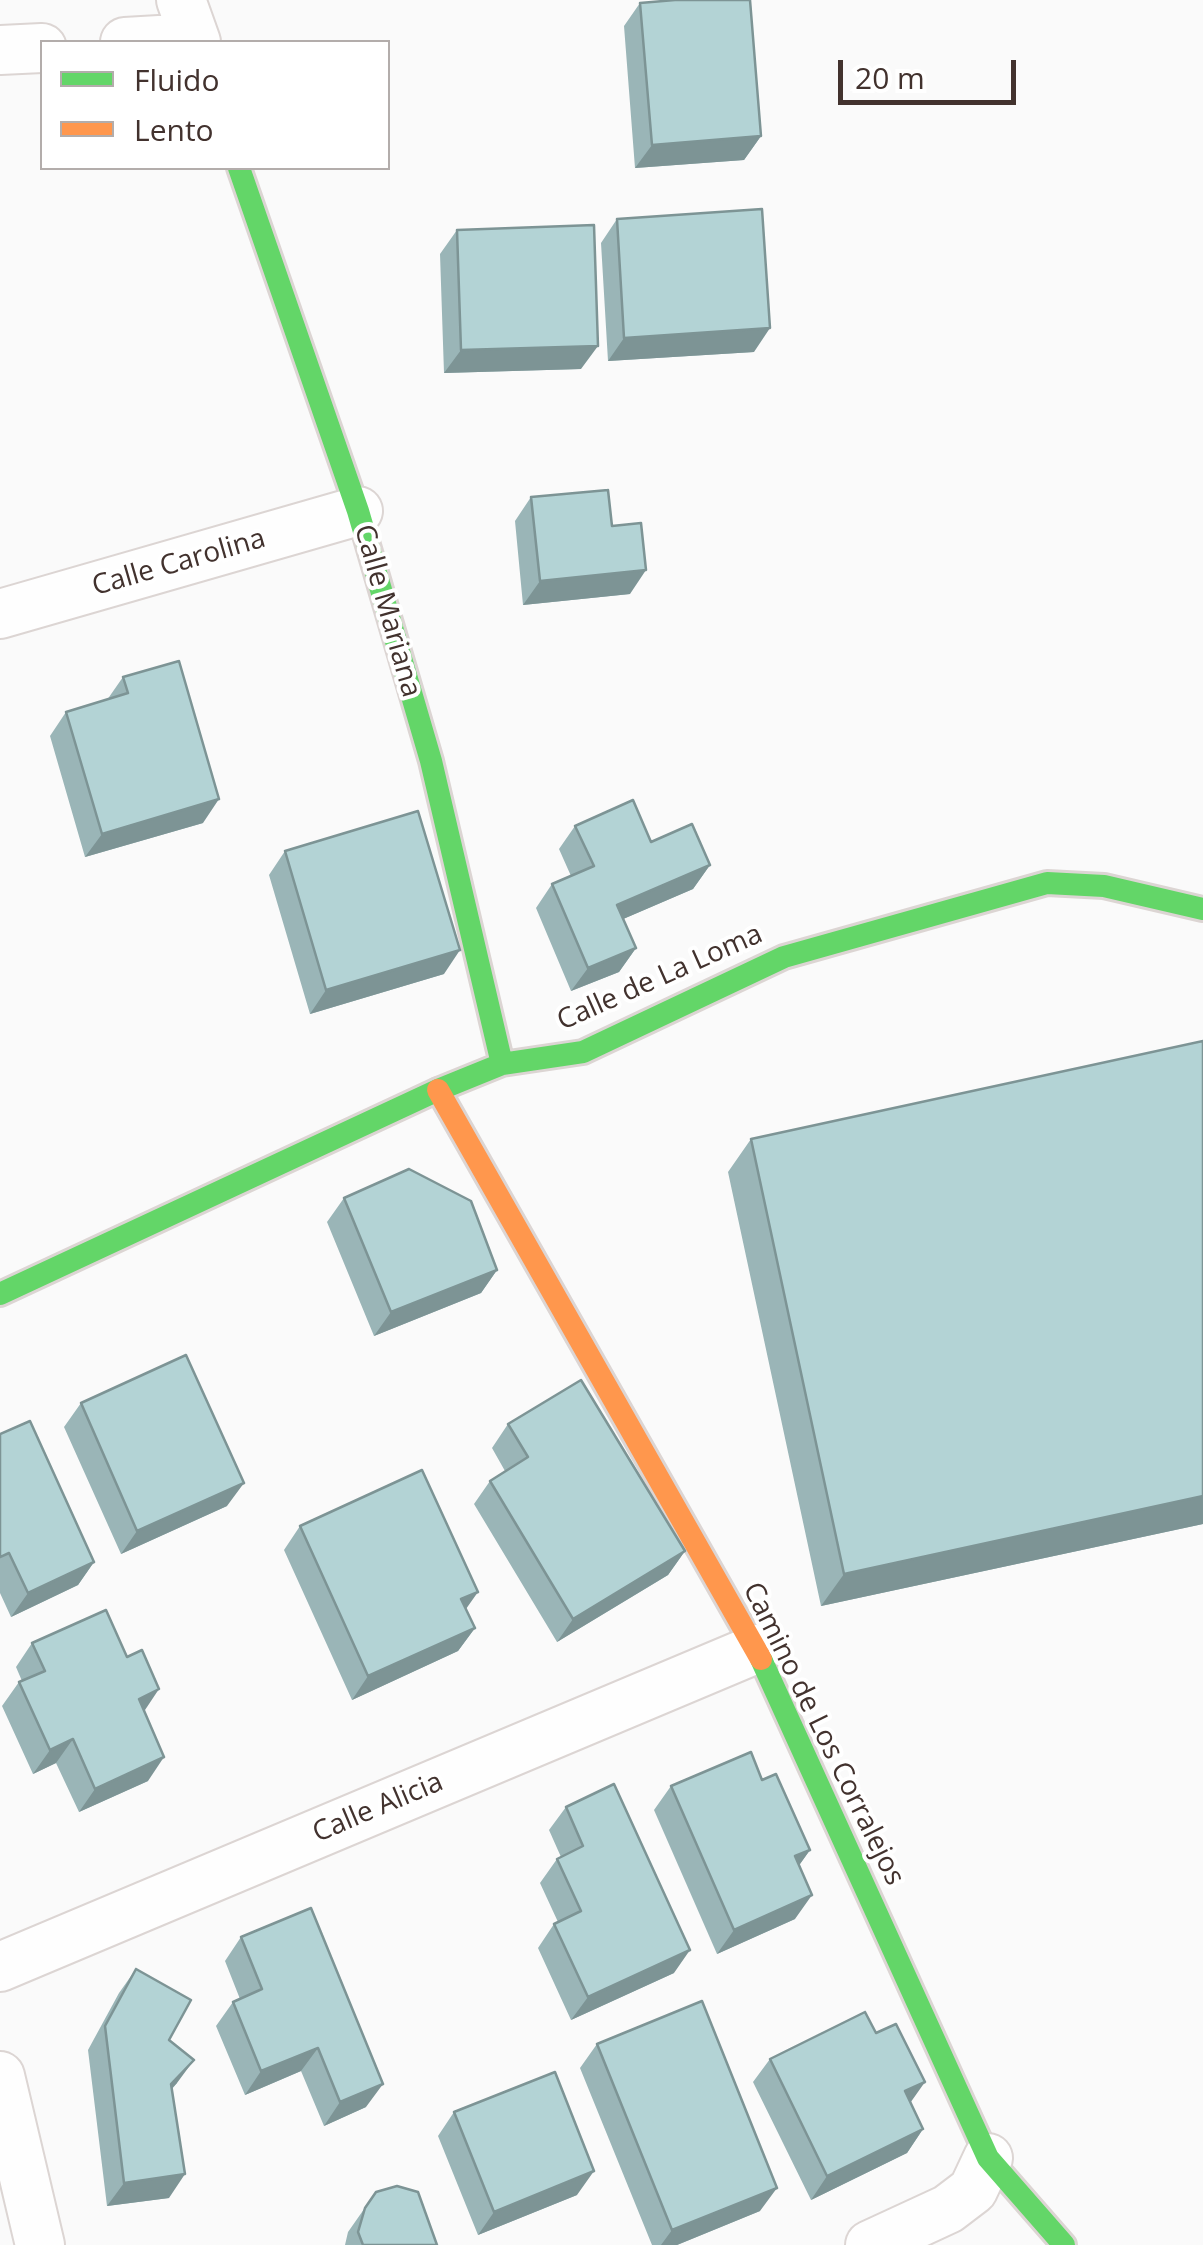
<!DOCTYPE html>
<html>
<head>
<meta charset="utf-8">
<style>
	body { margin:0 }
	#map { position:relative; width:1203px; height:2245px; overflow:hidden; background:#fafafa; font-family:"Open Sans",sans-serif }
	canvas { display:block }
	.legend { position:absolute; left:40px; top:40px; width:350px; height:130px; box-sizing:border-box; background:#fff; border:2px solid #b3adab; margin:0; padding:12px 18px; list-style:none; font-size:30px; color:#42322e }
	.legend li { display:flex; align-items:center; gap:20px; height:50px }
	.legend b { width:50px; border:2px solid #b3adab }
	.scale { position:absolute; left:838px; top:60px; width:178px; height:45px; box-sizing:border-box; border:5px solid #42322e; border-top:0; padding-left:12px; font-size:30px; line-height:35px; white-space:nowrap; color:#42322e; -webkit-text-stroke:8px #fff; paint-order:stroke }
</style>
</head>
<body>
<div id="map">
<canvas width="1203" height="2245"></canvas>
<ul class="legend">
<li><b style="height:12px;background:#63d668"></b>Fluido</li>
<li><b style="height:12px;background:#ff974d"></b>Lento</li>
</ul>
<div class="scale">20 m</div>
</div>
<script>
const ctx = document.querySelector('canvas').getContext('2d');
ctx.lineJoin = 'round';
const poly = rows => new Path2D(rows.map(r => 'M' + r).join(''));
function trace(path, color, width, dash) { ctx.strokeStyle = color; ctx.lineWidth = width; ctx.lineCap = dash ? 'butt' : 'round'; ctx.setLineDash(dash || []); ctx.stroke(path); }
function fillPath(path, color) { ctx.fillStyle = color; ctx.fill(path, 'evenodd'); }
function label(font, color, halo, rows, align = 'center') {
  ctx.font = font + ' "Open Sans",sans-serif'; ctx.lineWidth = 8; ctx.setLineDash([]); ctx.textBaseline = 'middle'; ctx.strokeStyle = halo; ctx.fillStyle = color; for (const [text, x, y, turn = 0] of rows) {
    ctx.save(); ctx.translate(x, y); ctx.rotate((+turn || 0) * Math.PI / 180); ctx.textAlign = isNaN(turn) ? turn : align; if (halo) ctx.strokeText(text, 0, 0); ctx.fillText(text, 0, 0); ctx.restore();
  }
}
const street = poly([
	[181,0,196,42],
	[125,42,194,38],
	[0,50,42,48],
	[0,614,358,511],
	[0,1967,756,1649],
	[0,2076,40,2245],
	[870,2245,948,2209,973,2190,988,2158]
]);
const fast = poly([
	[239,168,358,511,431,761,502,1064],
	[0,1294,438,1090,502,1064,583,1052,784,957,1047,883,1104,886,1203,909],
	[761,1659,988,2158,1064,2245]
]);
const slow = poly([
	[438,1090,761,1659]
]);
const wall = poly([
	[640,3,761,136,744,160,635,168,624,26],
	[617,219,754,352,608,361,601,243],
	[457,230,581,369,444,373,440,254],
	[531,497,612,526,630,594,523,605,515,521],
	[123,677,203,823,85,857,50,736,66,712,107,700],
	[575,826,651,842,710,865,693,889,623,919,636,948,619,972,571,991,536,908,552,884,571,876,559,849],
	[285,851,444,974,310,1014,269,875],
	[751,1139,1203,1524,821,1606,728,1172],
	[344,1198,497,1270,481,1293,374,1336,327,1222],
	[81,1403,227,1506,121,1554,64,1427],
	[508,1424,685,1551,668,1575,557,1642,474,1504,490,1481,505,1471,492,1448],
	[0,1434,94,1562,78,1585,11,1617,0,1593],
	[300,1526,466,1609,475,1628,458,1651,352,1700,284,1550],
	[32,1643,144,1711,148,1781,79,1812,56,1763,33,1774,2,1706,19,1682,22,1681,16,1667],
	[762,1780,810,1850,799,1865,795,1919,717,1954,654,1810,671,1786],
	[566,1807,674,1973,571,2020,538,1948,554,1924,558,1922,540,1883,557,1859,561,1857,549,1830],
	[241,1937,366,2107,324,2126,301,2071,245,2095,216,2026,233,2002,240,1999,225,1961],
	[136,1969,169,2040,177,2083,172,2089,169,2198,107,2206,88,2050,119,1993],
	[597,2044,760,2211,677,2245,652,2245,580,2068],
	[770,2059,910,2103,923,2129,907,2153,811,2200,753,2082],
	[454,2112,577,2195,478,2235,438,2136],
	[376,2192,437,2245,345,2245,348,2232]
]);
const shadedWall = poly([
	[761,136,744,160,635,168,652,145],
	[770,328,754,352,608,361,624,338],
	[598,346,581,369,444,373,461,350],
	[646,570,630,594,523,605,540,581],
	[219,799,203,823,85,857,102,834],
	[710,865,693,889,600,929,617,905],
	[636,948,619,972,571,991,588,968],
	[460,950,444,974,310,1014,326,990],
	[497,1270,481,1293,374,1336,391,1312],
	[244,1483,227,1506,121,1554,137,1531],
	[1203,1496,1203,1524,821,1606,844,1574],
	[685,1551,668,1575,557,1642,573,1619],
	[94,1562,78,1585,11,1617,28,1593],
	[478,1592,461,1616,461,1599],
	[475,1628,458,1651,352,1700,368,1676],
	[159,1689,143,1713,139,1699],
	[73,1739,56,1763,33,1774,50,1750],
	[164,1757,148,1781,79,1812,95,1789],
	[810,1850,793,1874,795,1856],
	[812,1895,795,1919,717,1954,734,1930],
	[690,1950,674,1973,571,2020,588,1997],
	[318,2048,301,2071,245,2095,261,2071],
	[194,2060,177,2083,154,2107,171,2084],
	[925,2082,908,2106,905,2091],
	[383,2084,366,2107,324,2126,340,2102],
	[923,2129,907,2153,811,2200,827,2176],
	[594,2171,577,2195,478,2235,494,2212],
	[185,2174,169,2198,107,2206,124,2183],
	[777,2188,760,2211,677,2245,661,2245,672,2230]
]);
const building = poly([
	[675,0,750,0,761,136,652,145,640,3,675,0],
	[762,209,770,328,624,338,617,219,762,209],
	[594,225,598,346,461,350,457,230,594,225],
	[608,490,612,526,641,523,646,570,540,581,531,497,608,490],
	[179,661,219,799,102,834,66,712,128,693,123,677,179,661],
	[633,800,651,842,692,824,710,865,617,905,636,948,588,968,552,884,594,866,575,826,633,800],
	[418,811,460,950,326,990,285,851,418,811],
	[1203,1041,1203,1496,844,1574,751,1139,1203,1041],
	[409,1169,471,1201,497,1270,391,1312,344,1198,409,1169],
	[186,1355,244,1483,137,1531,81,1403,186,1355],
	[581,1380,685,1551,573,1619,490,1481,528,1457,508,1424,581,1380],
	[30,1421,94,1562,28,1593,9,1553,0,1557,0,1434,30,1421],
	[422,1470,478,1592,461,1599,475,1628,368,1676,300,1526,422,1470],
	[106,1610,127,1657,142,1650,159,1689,139,1699,164,1757,95,1789,73,1739,50,1750,19,1682,45,1671,32,1643,106,1610],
	[751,1752,762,1780,776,1774,810,1850,795,1856,812,1895,734,1930,671,1786,751,1752],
	[614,1784,690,1950,588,1997,554,1924,581,1911,557,1859,583,1846,566,1807,614,1784],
	[311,1908,383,2084,340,2102,318,2048,261,2071,233,2002,262,1989,241,1937,311,1908],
	[136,1969,191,2000,169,2040,194,2060,171,2084,185,2174,124,2183,105,2026,136,1969],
	[702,2001,777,2188,672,2230,597,2044,702,2001],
	[865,2012,876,2033,896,2024,925,2082,905,2091,923,2129,827,2176,770,2059,865,2012],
	[555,2072,594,2171,494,2212,454,2112,555,2072],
	[397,2186,418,2192,437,2245,363,2245,358,2232,365,2208,376,2192,397,2186]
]);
const streetNames = [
	["Calle Carolina",179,563,-16],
	["Calle Mariana",387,611,74],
	["Calle de La Loma",660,978,-24],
	["Camino de Los Corralejos",823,1734,64],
	["Calle Alicia",378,1808,-23]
];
trace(street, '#dcd5d3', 52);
trace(fast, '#dcd5d3', 28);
trace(slow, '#dcd5d3', 28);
trace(street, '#fefefe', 48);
trace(fast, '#63d668', 22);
trace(slow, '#ff974d', 22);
fillPath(wall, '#9ab5b7');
fillPath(shadedWall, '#7d9495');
fillPath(building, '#b3d3d5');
trace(building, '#7d9495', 2.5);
label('28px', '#42322e', '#fff', streetNames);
</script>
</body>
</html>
